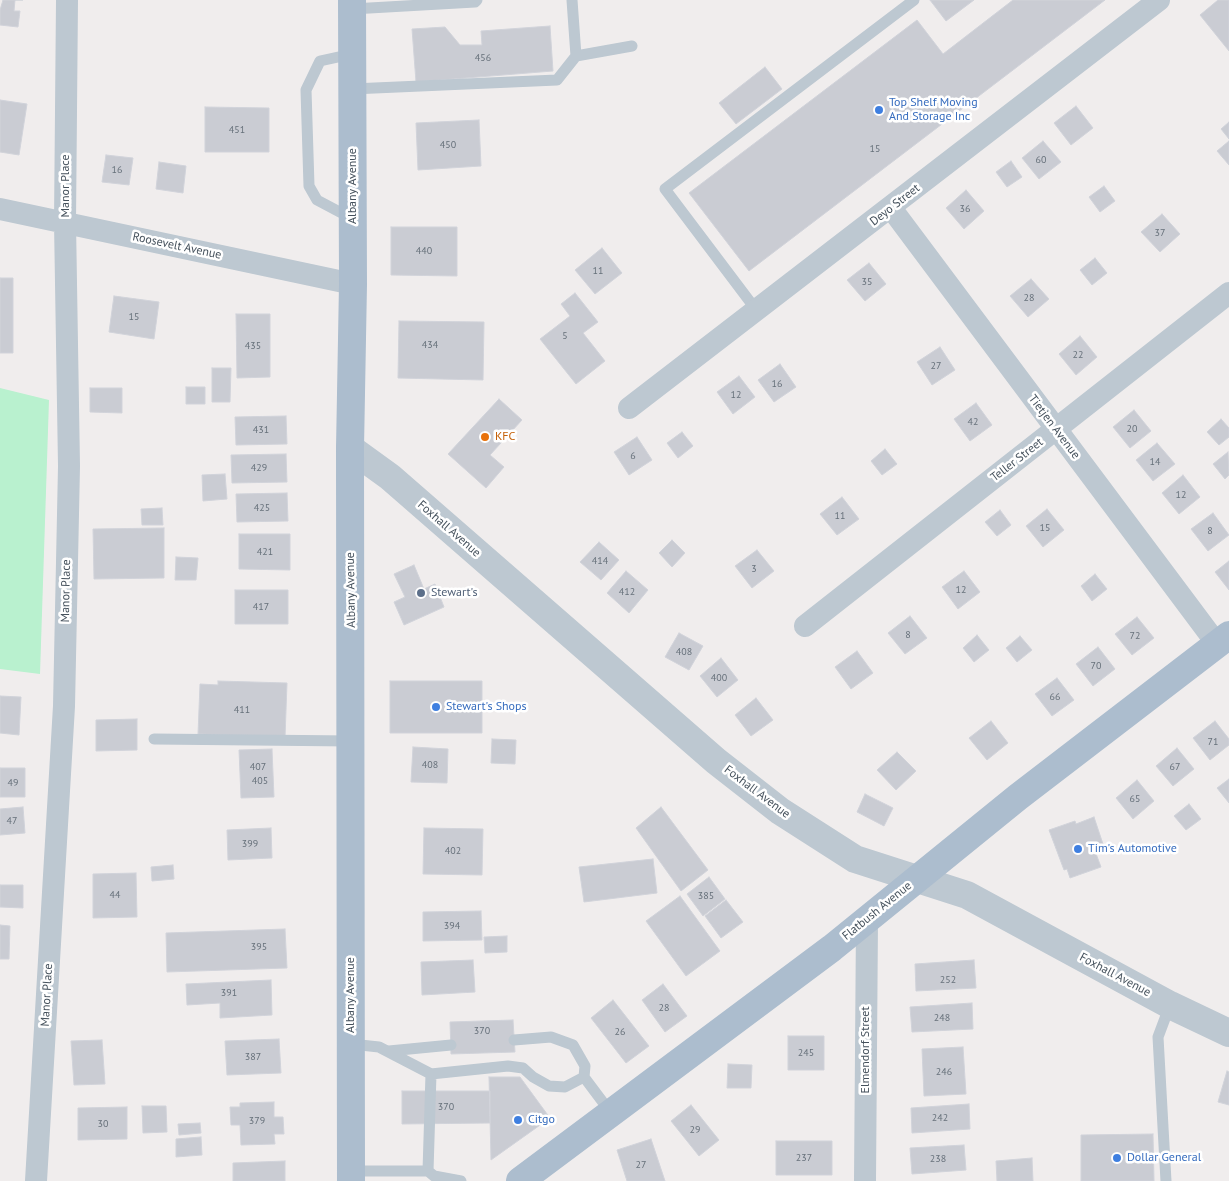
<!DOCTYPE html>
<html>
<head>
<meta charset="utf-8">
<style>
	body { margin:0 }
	canvas { display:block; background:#f0eded }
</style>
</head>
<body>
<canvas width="1229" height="1181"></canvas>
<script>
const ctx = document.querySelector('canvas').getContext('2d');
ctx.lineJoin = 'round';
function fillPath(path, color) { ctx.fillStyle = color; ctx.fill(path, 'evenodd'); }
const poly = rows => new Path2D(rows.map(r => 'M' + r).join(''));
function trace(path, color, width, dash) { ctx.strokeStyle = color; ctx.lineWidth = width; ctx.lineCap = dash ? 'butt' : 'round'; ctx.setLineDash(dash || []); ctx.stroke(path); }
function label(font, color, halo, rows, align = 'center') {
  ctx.font = font + ' "PT Sans",sans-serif'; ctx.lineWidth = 5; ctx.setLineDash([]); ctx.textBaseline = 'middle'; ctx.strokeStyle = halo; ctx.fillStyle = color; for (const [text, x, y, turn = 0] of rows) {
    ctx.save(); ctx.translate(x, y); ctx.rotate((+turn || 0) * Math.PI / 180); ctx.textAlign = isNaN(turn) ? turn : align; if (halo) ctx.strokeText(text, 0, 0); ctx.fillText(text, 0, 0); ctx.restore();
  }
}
const green = poly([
	[0,388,49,400,40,674,0,669]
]);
const building = poly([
	[3,0,23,0,15,0,14,11,20,11,18,27,0,25,0,10,3,0],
	[930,0,974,0,946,21,930,0],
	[1013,0,1105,0,749,271,689,193,917,20,943,54,1013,0],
	[1218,0,1229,0,1229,51,1200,15,1218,0],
	[550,26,553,71,416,82,412,29,445,27,460,45,482,45,481,31,550,26],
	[765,67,782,89,736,124,719,103,765,67],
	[0,100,27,104,19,155,0,152,0,100],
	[1076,106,1093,128,1071,145,1054,123,1076,106],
	[205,107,269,108,269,152,205,152,205,107],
	[479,120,481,166,418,170,416,123,479,120],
	[1229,122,1229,139,1221,129,1229,122],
	[1043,141,1061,162,1039,179,1022,158,1043,141],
	[1229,141,1229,165,1217,151,1229,141],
	[106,155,133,158,129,185,102,182,106,155],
	[1011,161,1022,177,1007,187,996,172,1011,161],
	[159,162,186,166,183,193,156,189,159,162],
	[1104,186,1115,201,1100,212,1089,197,1104,186],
	[966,190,984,211,964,229,946,208,966,190],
	[1162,214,1180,234,1160,252,1141,232,1162,214],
	[391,227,457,227,457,276,391,275,391,227],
	[602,248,622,273,595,294,575,270,602,248],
	[1095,258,1107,273,1092,285,1080,270,1095,258],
	[869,263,886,284,865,301,847,280,869,263],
	[0,278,13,278,13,353,0,353,0,278],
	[1031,279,1049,299,1028,317,1010,296,1031,279],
	[575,293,598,322,583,333,605,361,576,384,540,339,570,316,561,304,575,293],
	[114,296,159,302,154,339,109,332,114,296],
	[236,314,270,314,270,377,237,378,236,314],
	[399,321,484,322,483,380,398,378,399,321],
	[1080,336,1097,357,1076,375,1059,354,1080,336],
	[940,347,955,370,932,385,917,362,940,347],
	[780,364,796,387,774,402,758,380,780,364],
	[212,368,231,368,230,402,212,402,212,368],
	[739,376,755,397,733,414,717,392,739,376],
	[186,387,205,387,205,404,186,404,186,387],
	[90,388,122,388,122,413,90,412,90,388],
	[499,399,522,420,490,455,504,467,486,488,448,454,499,399],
	[976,403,992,425,970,441,954,419,976,403],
	[1134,410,1151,431,1130,448,1113,427,1134,410],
	[286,416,287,444,236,445,235,417,286,416],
	[1221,419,1229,428,1229,437,1219,445,1207,432,1221,419],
	[682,432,693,446,678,458,667,443,682,432],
	[637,437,652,460,629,475,614,452,637,437],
	[1157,443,1175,464,1153,481,1136,460,1157,443],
	[885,449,897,464,882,475,871,461,885,449],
	[1228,452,1229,475,1225,479,1213,464,1228,452],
	[286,454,287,482,232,483,231,455,286,454],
	[225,474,227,499,203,501,202,475,225,474],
	[1183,475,1200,497,1179,514,1162,493,1183,475],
	[287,493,288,521,237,522,236,494,287,493],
	[842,497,859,519,837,535,820,514,842,497],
	[162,508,163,525,142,525,141,509,162,508],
	[1047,509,1064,530,1043,547,1026,526,1047,509],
	[1000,510,1011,525,997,536,985,522,1000,510],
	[1213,513,1229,535,1208,551,1191,529,1213,513],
	[164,528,164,578,94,579,93,529,164,528],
	[239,534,290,534,290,570,239,569,239,534],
	[672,540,685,553,672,567,659,553,672,540],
	[599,542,619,560,601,580,580,562,599,542],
	[757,550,774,571,752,588,735,566,757,550],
	[176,557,198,558,196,580,175,580,176,557],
	[1229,561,1229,590,1215,572,1229,561],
	[414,565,424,589,435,584,444,607,404,625,394,602,405,597,394,574,414,565],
	[626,571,648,590,629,613,607,593,626,571],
	[964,571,980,592,958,609,942,587,964,571],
	[1095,574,1107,589,1092,601,1081,586,1095,574],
	[235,590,288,590,288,624,235,624,235,590],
	[910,616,927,638,905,654,888,633,910,616],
	[1137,617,1154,638,1132,655,1115,634,1137,617],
	[679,633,703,646,689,670,665,657,679,633],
	[977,635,989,650,974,662,963,648,977,635],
	[1020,636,1032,650,1017,662,1006,648,1020,636],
	[1098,647,1115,669,1093,686,1076,664,1098,647],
	[857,651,873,673,851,689,835,667,857,651],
	[721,658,738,680,717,697,700,676,721,658],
	[1057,678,1074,700,1052,716,1035,694,1057,678],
	[218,681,287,683,285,738,198,734,200,684,218,685,218,681],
	[390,681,482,681,482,733,390,733,390,681],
	[0,696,21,697,19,735,0,733,0,696],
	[756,698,773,720,751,736,735,715,756,698],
	[137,719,137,750,96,751,96,720,137,719],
	[991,721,1008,743,987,760,969,738,991,721],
	[1215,721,1229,739,1229,745,1210,760,1193,738,1215,721],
	[492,739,516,740,515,764,491,763,492,739],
	[413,747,448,749,447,783,411,782,413,747],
	[1177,748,1194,769,1173,786,1156,766,1177,748],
	[272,749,274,797,241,798,239,750,272,749],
	[897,752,916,771,896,790,877,770,897,752],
	[0,768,25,768,25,797,0,797,0,768],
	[1229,779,1229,803,1217,788,1229,779],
	[1137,780,1154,801,1133,819,1116,798,1137,780],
	[865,794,893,808,884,826,857,812,865,794],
	[1189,804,1201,819,1186,830,1174,816,1189,804],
	[23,807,25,833,0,835,0,809,23,807],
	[661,807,708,870,681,891,636,828,661,807],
	[1094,817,1104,847,1095,851,1101,867,1070,878,1067,869,1064,870,1049,830,1075,821,1076,824,1094,817],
	[271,828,272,858,228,860,227,830,271,828],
	[424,828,483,829,482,875,423,874,424,828],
	[653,859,657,893,584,902,579,867,653,859],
	[173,865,174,879,152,881,151,867,173,865],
	[136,873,137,917,93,918,93,874,136,873],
	[709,877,725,899,703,916,687,894,709,877],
	[0,885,23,885,23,908,0,907,0,885],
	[680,896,720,951,686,976,646,921,680,896],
	[726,900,743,922,721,938,705,916,726,900],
	[481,911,482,940,423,941,423,912,481,911],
	[0,925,10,926,9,959,0,959,0,925],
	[285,929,287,968,167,972,166,933,285,929],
	[507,936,507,952,485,953,484,937,507,936],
	[473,960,475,992,422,995,421,962,473,960],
	[974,960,976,988,916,991,915,964,974,960],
	[271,980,272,1015,220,1018,220,1003,187,1005,186,984,271,980],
	[663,984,687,1016,665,1032,642,1000,663,984],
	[613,1000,649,1046,626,1063,591,1018,613,1000],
	[972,1003,973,1029,912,1032,910,1007,972,1003],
	[513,1020,515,1052,451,1054,450,1022,513,1020],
	[788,1036,824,1036,824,1070,788,1070,788,1036],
	[279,1039,281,1073,227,1075,225,1041,279,1039],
	[102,1040,105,1084,74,1085,71,1041,102,1040],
	[963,1047,966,1094,924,1096,922,1049,963,1047],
	[728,1064,752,1065,751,1088,727,1088,728,1064],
	[1227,1071,1229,1072,1229,1105,1218,1102,1227,1071],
	[489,1077,520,1077,550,1118,491,1160,489,1077],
	[402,1091,490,1091,490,1123,402,1124,402,1091],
	[274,1102,274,1117,283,1117,284,1134,274,1134,275,1144,241,1145,240,1125,231,1125,230,1107,240,1107,240,1103,274,1102],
	[969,1104,970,1129,912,1133,911,1108,969,1104],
	[691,1105,719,1140,699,1156,671,1121,691,1105],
	[142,1106,166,1106,167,1132,143,1133,142,1106],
	[127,1107,127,1139,78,1140,78,1108,127,1107],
	[200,1123,201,1133,179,1135,178,1124,200,1123],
	[1153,1134,1154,1181,1081,1181,1081,1135,1153,1134],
	[201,1137,202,1155,176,1157,176,1139,201,1137],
	[651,1139,665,1181,627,1181,617,1150,651,1139],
	[776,1141,832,1141,832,1175,776,1175,776,1141],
	[964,1145,966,1170,912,1174,910,1148,964,1145],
	[1032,1158,1033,1181,997,1181,996,1161,1032,1158],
	[285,1161,285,1181,233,1181,233,1163,285,1161]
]);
const service = poly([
	[352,9,475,2,477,0],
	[576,56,632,46],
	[352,89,557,80,576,56,572,0],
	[351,218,317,200,309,186,306,90,320,61,352,54],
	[757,311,665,189,914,0],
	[154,739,351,741],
	[514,1040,551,1037,573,1045,585,1066,584,1077,611,1113],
	[351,1044,379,1047,431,1074,508,1066,523,1068,533,1077,549,1086,565,1087,584,1077],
	[389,1051,451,1045],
	[351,1171,428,1171,434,1176,461,1181],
	[428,1171,431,1074],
	[1166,1181,1158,1037,1170,1005]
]);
const minor = poly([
	[891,208,1217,644],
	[0,209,353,284],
	[629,408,1159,0],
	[805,626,1229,293],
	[36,1181,64,706,69,466,65,222,67,0],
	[865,1181,867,920]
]);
const tertiary = poly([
	[350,448,390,477,716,761,780,811,855,859,967,895,1170,1005,1229,1033]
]);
const primary = poly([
	[351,1181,350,448,353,284,352,0],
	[520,1181,832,948,1018,797,1229,635]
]);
const markers = [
	[879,110,5,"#3f7fe0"],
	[485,437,5,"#e8710a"],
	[421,593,5,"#5c6f8a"],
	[436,707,5,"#3f7fe0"],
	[1078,849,5,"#3f7fe0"],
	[518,1120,5,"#3f7fe0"],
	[1117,1158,5,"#3f7fe0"]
];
const numberNames = [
	["456",483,58],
	["451",237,130],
	["450",448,145],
	["15",875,149],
	["60",1041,160],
	["16",117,170],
	["36",965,209],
	["37",1160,233],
	["440",424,251],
	["11",598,271],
	["35",867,282],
	["28",1029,298],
	["15",134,317],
	["5",565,336],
	["434",430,345],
	["435",253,346],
	["22",1078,355],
	["27",936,366],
	["16",777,384],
	["12",736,395],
	["42",973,422],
	["20",1132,429],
	["431",261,430],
	["6",633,456],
	["14",1155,462],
	["429",259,468],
	["12",1181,495],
	["425",262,508],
	["11",840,516],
	["15",1045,528],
	["8",1210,531],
	["421",265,552],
	["414",600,561],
	["3",754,569],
	["12",961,590],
	["412",627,592],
	["417",261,607],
	["8",908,635],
	["72",1135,636],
	["408",684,652],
	["70",1096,666],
	["400",719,678],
	["66",1055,697],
	["411",242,710],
	["71",1213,742],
	["408",430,765],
	["407",258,767],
	["67",1175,767],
	["405",260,781],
	["49",13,783],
	["65",1135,799],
	["47",12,821],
	["399",250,844],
	["402",453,851],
	["44",115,895],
	["385",706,896],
	["394",452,926],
	["395",259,947],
	["252",948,980],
	["391",229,993],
	["28",664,1008],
	["248",942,1018],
	["370",482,1031],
	["26",620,1032],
	["245",806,1053],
	["387",253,1057],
	["246",944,1072],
	["370",446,1107],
	["242",940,1118],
	["379",257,1121],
	["30",103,1124],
	["29",695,1130],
	["237",804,1158],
	["238",938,1159],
	["27",641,1165]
];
const shopNames = [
	["Top Shelf Moving",889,103],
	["And Storage Inc",889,117],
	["Stewart's Shops",446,707],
	["Tim's Automotive",1088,849],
	["Citgo",528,1120],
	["Dollar General",1127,1158]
];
const streetNames = [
	["Manor Place",66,186,-90],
	["Albany Avenue",353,186,-90],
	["Deyo Street",895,205,-38],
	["Roosevelt Avenue",177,246,12],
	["Tietjen Avenue",1054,427,53],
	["Teller Street",1017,460,-38],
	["Foxhall Avenue",449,529,41],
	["Albany Avenue",351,590,-91],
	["Manor Place",66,591,-89],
	["Foxhall Avenue",757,792,37],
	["Flatbush Avenue",877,911,-39],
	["Foxhall Avenue",1115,975,28],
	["Manor Place",47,995,-87],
	["Albany Avenue",351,995,-90],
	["Elmendorf Street",866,1050,-90]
];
const foodNames = [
	["KFC",495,437]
];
const serviceNames = [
	["Stewart's",431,593]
];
fillPath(green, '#b9f1cf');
fillPath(building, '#caccd3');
trace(building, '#d1d3da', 1);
trace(service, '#bdc8d1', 11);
trace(minor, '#bdc8d1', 22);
trace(tertiary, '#bdc8d1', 28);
trace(primary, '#acbdce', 28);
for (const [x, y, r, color] of markers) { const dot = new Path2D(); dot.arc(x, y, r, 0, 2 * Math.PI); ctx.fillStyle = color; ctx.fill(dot); trace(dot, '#fff', 2); }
label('10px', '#66707a', null, numberNames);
label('12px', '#366cbe', '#fff', shopNames, 'left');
label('12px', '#45515c', '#fff', streetNames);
label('12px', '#c56008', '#fff', foodNames, 'left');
label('12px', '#4e5e75', '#fff', serviceNames, 'left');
</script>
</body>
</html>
